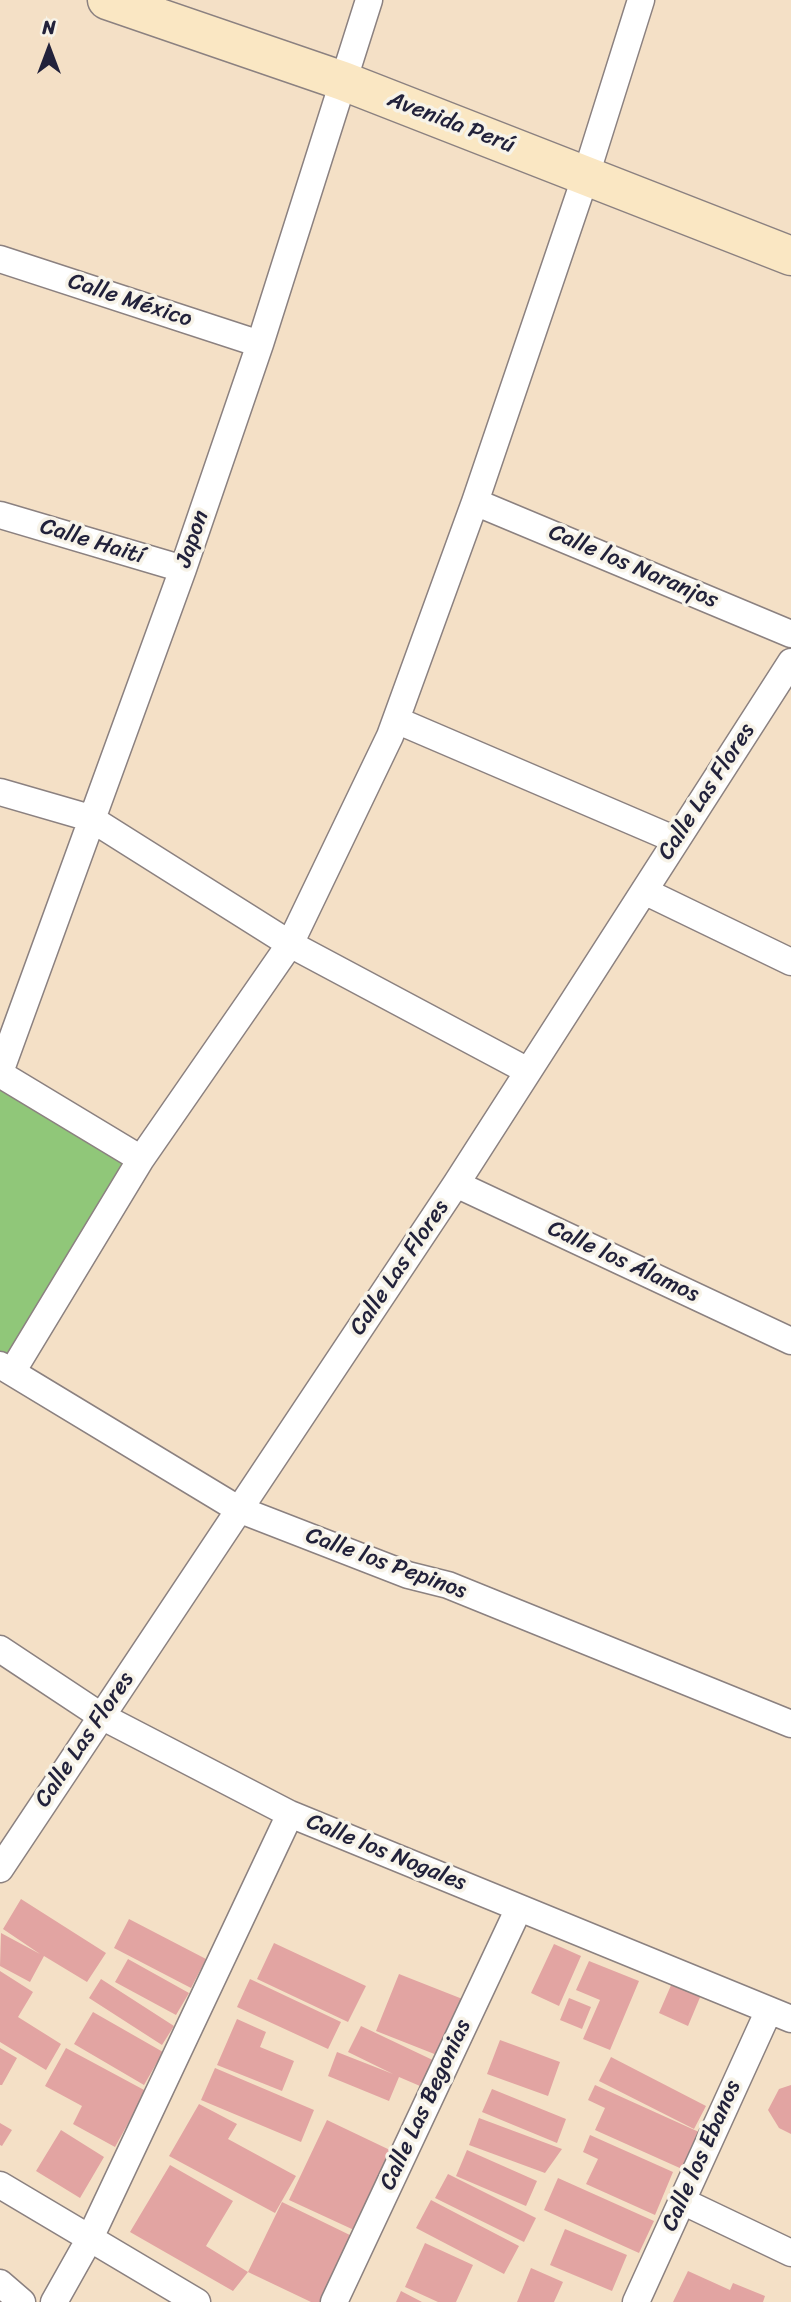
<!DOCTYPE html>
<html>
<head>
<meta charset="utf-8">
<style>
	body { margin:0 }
	#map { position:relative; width:791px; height:2302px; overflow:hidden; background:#f4e0c6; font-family:Sriracha,sans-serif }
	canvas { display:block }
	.north { position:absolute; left:14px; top:14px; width:70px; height:70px; -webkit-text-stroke:5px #f7f3e8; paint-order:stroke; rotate:0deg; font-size:19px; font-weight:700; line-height:28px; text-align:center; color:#22223b }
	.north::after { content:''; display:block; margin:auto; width:24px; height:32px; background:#22223b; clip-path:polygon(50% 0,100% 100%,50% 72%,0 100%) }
</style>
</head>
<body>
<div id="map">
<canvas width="791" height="2302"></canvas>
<div class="north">N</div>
</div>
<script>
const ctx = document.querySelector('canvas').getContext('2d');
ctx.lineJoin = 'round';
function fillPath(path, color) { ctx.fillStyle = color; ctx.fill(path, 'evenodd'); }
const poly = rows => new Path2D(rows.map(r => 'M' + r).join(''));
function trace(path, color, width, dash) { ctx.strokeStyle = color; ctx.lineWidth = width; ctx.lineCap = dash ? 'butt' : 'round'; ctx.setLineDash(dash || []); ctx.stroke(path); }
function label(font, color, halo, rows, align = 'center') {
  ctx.font = font + ' Sriracha,sans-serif'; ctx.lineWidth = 7; ctx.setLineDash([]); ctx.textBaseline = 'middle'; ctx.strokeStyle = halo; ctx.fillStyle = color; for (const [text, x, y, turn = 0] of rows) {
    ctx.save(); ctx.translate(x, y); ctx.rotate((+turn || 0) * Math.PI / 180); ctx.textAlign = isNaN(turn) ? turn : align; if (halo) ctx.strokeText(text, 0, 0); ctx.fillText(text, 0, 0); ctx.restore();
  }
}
const green = poly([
	[0,1088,129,1160,9,1364,0,1358]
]);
const building = poly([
	[21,1899,106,1953,87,1982,44,1956,30,1982,0,1966,1,1933,40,1954,3,1929],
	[129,1919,206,1959,191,1988,114,1948],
	[274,1943,366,1986,348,2022,257,1979],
	[554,1944,581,1956,559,2006,531,1993],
	[128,1959,189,1993,176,2015,115,1982],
	[589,1961,639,1981,610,2050,583,2039,600,2000,576,1990],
	[0,1971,33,1992,18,2017,61,2044,46,2070,0,2042],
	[399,1974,465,2000,442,2057,376,2031],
	[101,1979,174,2026,162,2045,89,1998],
	[250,1979,341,2022,328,2049,237,2007],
	[672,1983,701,1995,688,2026,659,2013],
	[569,1998,591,2007,582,2029,560,2020],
	[93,2012,163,2052,144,2085,74,2044],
	[237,2019,266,2032,260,2047,294,2061,282,2091,217,2065],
	[361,2026,439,2063,427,2089,399,2077,389,2101,328,2076,337,2052,393,2074,348,2052],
	[500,2040,560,2062,548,2096,487,2074],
	[0,2048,17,2058,2,2085,0,2085],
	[66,2048,146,2091,115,2147,73,2124,82,2106,45,2086],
	[611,2057,706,2106,694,2129,599,2081],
	[215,2068,314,2110,301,2142,201,2100],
	[595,2085,699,2132,682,2169,595,2130,605,2108,588,2100],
	[791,2085,791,2134,779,2128,768,2110,779,2089],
	[492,2089,566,2119,557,2143,482,2112],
	[199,2104,237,2124,228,2139,296,2176,275,2213,169,2156],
	[479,2118,562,2149,545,2173,469,2145],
	[327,2120,392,2151,354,2230,289,2200],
	[0,2123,12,2130,2,2146,0,2145],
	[61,2130,104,2157,80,2198,36,2171],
	[590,2135,673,2172,655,2215,586,2184,598,2159,583,2152],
	[467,2150,537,2181,526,2206,456,2176],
	[170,2165,233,2201,206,2246,248,2272,233,2291,130,2232],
	[448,2174,536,2218,524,2242,435,2198],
	[558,2178,654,2221,639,2253,544,2210],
	[431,2200,519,2246,504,2274,416,2228],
	[282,2202,356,2238,325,2302,311,2302,248,2272],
	[565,2229,627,2255,612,2291,550,2265],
	[425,2243,473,2265,456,2302,438,2302,405,2287],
	[531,2268,563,2282,554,2302,517,2302],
	[688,2271,730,2290,733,2283,765,2296,763,2302,673,2302],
	[401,2291,422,2302,396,2302]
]);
const street = poly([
	[0,259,260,344],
	[475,502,791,634],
	[0,515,183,569],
	[396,720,676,840],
	[0,792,90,818,290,944,528,1071],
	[644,891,791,962],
	[0,1072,183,569,260,344,369,0],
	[0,1074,141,1159],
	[456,1184,791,1341],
	[0,1365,238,1509,408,1575,448,1585,791,1724],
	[12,1372,141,1159,290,944,390,736,475,502,586,175,641,0],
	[0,1649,101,1716,290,1814,791,2019],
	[0,1869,456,1184,791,662],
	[0,2185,197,2302],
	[682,2201,791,2253],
	[0,2283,22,2302],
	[54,2302,90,2238,290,1814],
	[334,2302,519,1908],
	[636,2302,769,2010]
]);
const secondary = poly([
	[107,0,343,81,791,256]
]);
const streetNames = [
	["Avenida Perú",451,123,21],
	["Calle México",130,301,18],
	["Japon",193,539,-71],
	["Calle Haití",92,542,17],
	["Calle los Naranjos",633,567,23],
	["Calle Las Flores",707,792,-57],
	["Calle los Álamos",623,1262,25],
	["Calle Las Flores",400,1268,-56],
	["Calle los Pepinos",386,1564,20],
	["Calle Las Flores",85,1740,-56],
	["Calle los Nogales",386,1853,22],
	["Calle Las Begonias",426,2105,-65],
	["Calle los Ebanos",702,2156,-66]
];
fillPath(green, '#90c779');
fillPath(building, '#e2a4a2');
trace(street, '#8b8180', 29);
trace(secondary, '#8b8180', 41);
trace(street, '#fff', 26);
trace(secondary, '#fae7c3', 38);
label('23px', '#22223b', '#f7f3e8', streetNames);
</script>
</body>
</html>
